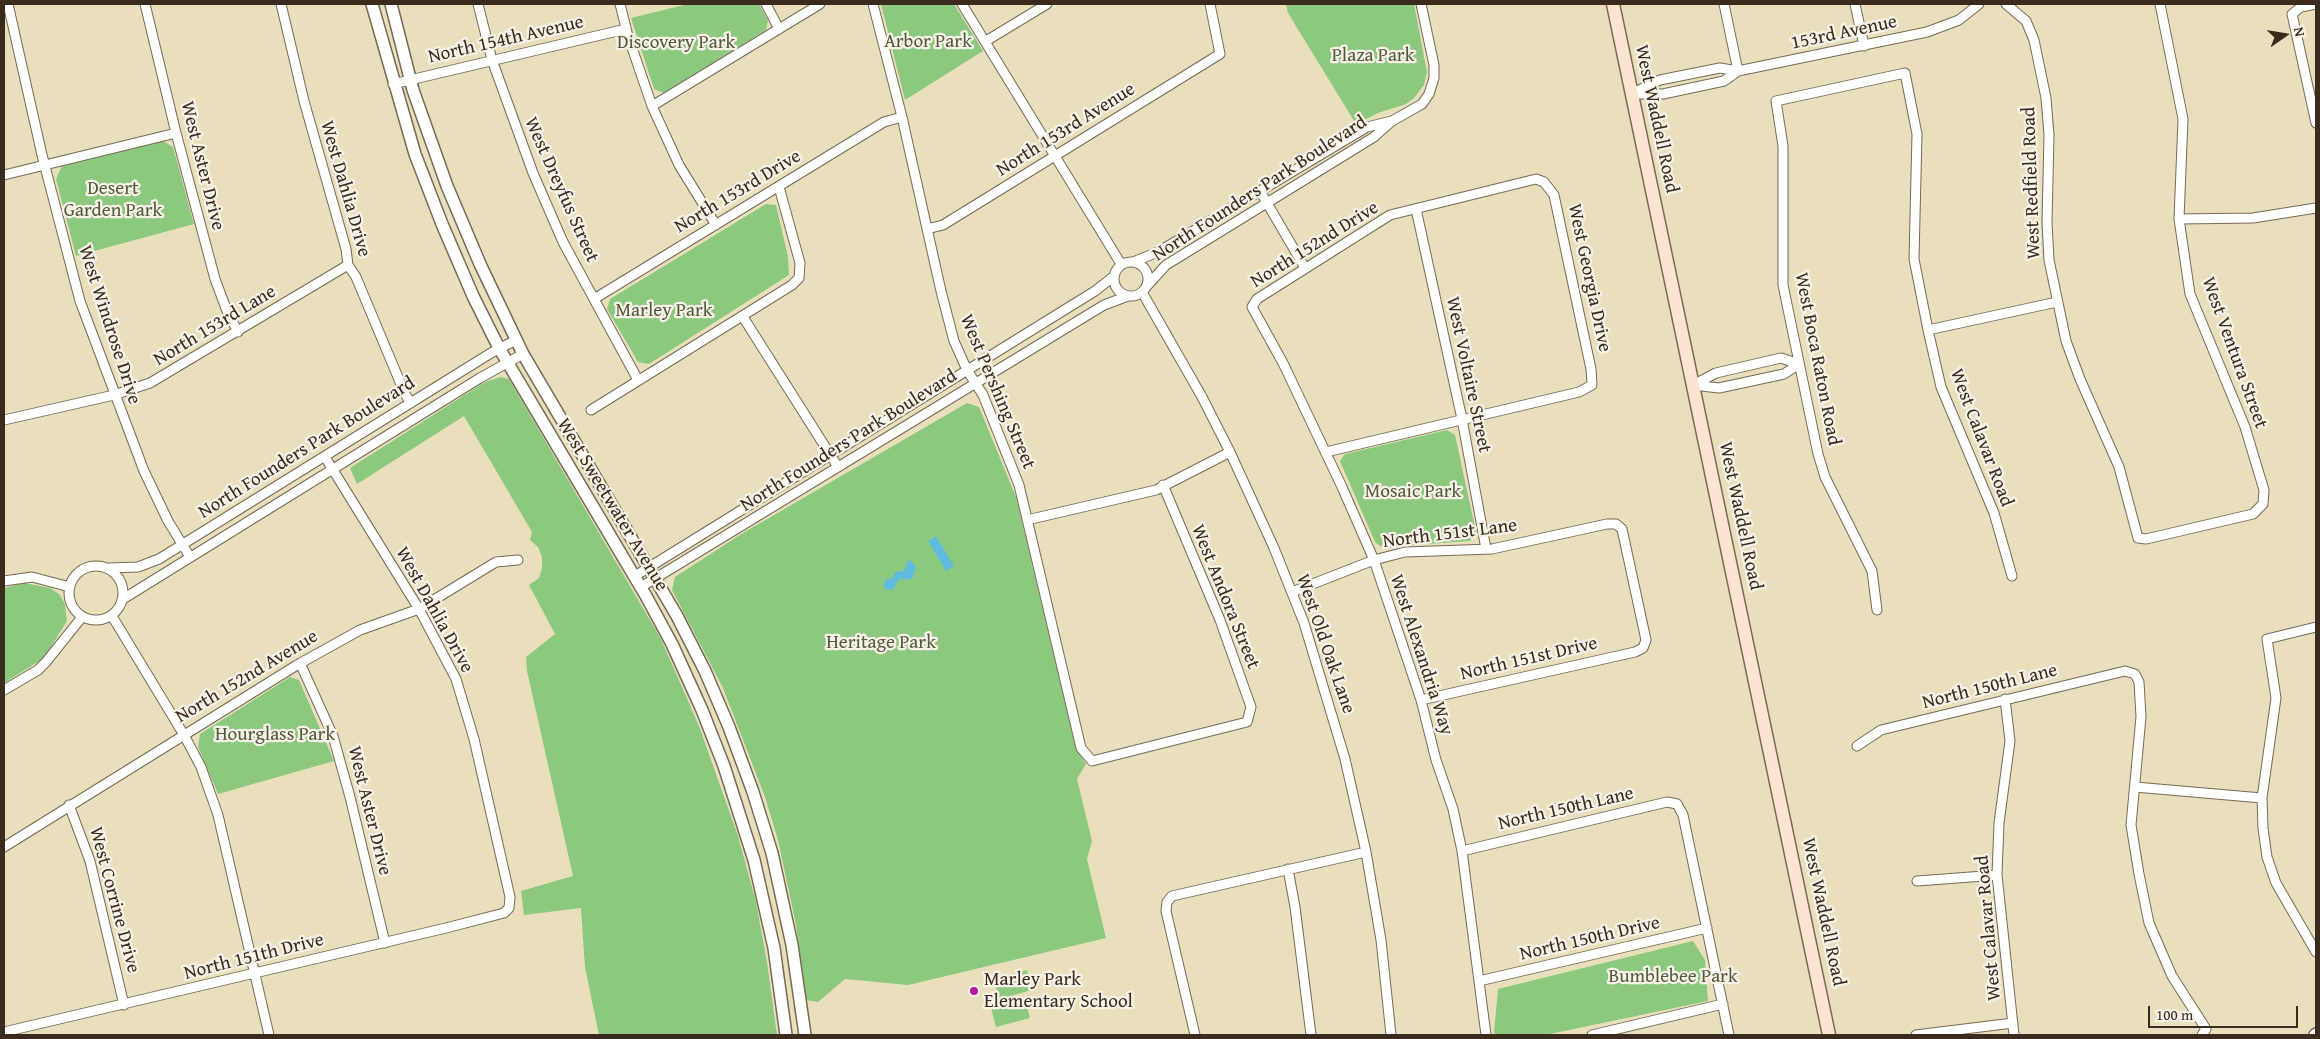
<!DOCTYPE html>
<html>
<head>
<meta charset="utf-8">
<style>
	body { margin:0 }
	#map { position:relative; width:2320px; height:1039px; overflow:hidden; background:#e9dfbc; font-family:"Gentium Book Plus",serif }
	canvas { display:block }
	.frame { position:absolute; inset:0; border:5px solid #3b2a1e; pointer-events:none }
	.north { position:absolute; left:2260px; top:10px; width:50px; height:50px; -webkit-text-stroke:4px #f7f3e8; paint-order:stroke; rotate:77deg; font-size:14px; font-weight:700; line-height:20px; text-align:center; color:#3b2a1e }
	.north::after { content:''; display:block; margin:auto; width:18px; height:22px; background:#3b2a1e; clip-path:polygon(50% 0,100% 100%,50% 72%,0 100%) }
	.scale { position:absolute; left:2148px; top:1006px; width:150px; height:22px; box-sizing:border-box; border:2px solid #3b2a1e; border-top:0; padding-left:6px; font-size:15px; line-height:18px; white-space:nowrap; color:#3b2a1e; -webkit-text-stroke:4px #f7f3e8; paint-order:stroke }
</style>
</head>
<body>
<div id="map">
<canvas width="2320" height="1039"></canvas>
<div class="frame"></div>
<div class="north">N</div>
<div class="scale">100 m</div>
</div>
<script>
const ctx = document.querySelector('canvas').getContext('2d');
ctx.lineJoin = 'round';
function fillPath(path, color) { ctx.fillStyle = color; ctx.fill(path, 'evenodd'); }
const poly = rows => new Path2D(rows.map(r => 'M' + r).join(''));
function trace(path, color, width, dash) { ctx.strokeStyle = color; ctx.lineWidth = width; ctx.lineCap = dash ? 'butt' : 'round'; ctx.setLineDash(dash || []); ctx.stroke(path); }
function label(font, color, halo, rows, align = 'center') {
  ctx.font = font + ' "Gentium Book Plus",serif'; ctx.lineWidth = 4.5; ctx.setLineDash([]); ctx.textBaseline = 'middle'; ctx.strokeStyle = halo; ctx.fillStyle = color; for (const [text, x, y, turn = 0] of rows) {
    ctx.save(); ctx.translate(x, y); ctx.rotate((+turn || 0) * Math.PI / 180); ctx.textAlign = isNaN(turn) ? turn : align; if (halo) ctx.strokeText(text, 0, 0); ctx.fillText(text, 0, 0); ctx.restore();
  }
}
const green = poly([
	[688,4,759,4,768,21,766,30,664,93,654,89,631,18],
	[881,4,954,4,983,51,905,100],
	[1286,4,1414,4,1427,72,1424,85,1414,98,1406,104,1378,113,1356,124,1288,13],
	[163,141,173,147,194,224,76,256,56,179,62,166],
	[766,204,776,205,788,257,789,275,649,364,638,362,607,309,610,299],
	[500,377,509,379,661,639,699,726,738,836,756,902,767,962,777,1035,599,1035,585,967,581,908,524,915,521,891,573,876,527,671,526,657,555,634,529,585,539,578,542,568,542,557,538,547,530,540,532,532,464,416,357,484,350,468,485,382],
	[967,403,979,407,1016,497,1076,749,1086,764,1077,779,1092,841,1087,859,1106,938,908,985,845,979,818,1002,806,1000,796,925,778,840,765,797,723,688,672,590,675,577,743,533],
	[1447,430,1455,435,1476,532,1470,541,1399,546,1384,549,1375,542,1340,461,1345,454],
	[24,583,50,588,59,594,65,604,67,621,44,658,4,683,4,588],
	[290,677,299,680,334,761,218,794,198,747,200,734],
	[1693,941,1705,960,1708,1001,1545,1035,1497,1035,1494,1033,1498,989],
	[1027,970,1032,990,999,999,994,979],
	[1025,999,1030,1018,996,1027,991,1008]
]);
const water = poly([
	[936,536,954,566,946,571,928,541],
	[910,560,916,567,913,577,909,580,900,578,893,589,888,590,885,588,883,585,887,579,893,578,895,572,904,571,907,562]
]);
const minor = poly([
	[8,4,42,155,80,301,144,471,168,521,190,557],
	[145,4,176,133,215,279,227,311,238,332],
	[281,4,304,101,346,249,348,265,356,277,405,394,411,403],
	[478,4,492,60,533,173,563,242,638,380],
	[620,4,628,36,652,106,679,165,716,225],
	[766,4,779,29],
	[873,4,902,117,941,291,954,341,967,370,983,395,1019,485,1081,748,1092,761,1247,722,1251,707,1220,620,1163,485],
	[962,4,1121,264],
	[1724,4,1738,71],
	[1855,4,1864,46],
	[2006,4,2026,21,2034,40,2046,98,2049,135,2047,223,2049,260,2066,341,2080,379,2119,467,2138,538,2146,539,2253,514,2263,504,2264,490,2245,427,2190,294,2179,219,2183,119,2160,4],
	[2316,4,2301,7,2292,14,2316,123],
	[986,41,1047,4],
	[393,84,626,29],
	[1635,92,1660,80,1720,68,1738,71],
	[1632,94,1663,94,1724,81,1738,71,1927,32,1959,20,1979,4],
	[652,106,820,4],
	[4,175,176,133],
	[1260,191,1305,268],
	[1416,209,1462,419,1486,549],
	[2179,219,2253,218,2316,208],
	[927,229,943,225,1220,54,1210,4],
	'1114 279a17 17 0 1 1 34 0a17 17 0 1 1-34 0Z',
	[1133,262,1158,252,1367,127,1392,121,1422,104,1429,94,1434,78,1434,65,1421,4],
	[1146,287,1166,265,1374,137,1392,121],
	[1142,292,1202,397,1230,452,1274,548,1304,623,1345,759,1366,852,1381,940,1391,1035],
	[594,299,884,122,902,117],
	[743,317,838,467],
	[1928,330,2057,302],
	[1693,385,1716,373,1781,358,1799,364],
	[1693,385,1719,388,1784,374,1799,364],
	[591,410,792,285,799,278,800,263,779,187],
	[4,420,114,395,150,383,348,265],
	[1326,452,1579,392,1592,385,1591,369,1554,195,1544,182,1536,179,1390,215,1257,299,1252,307,1283,363,1342,487,1374,560,1421,700,1436,760,1453,809,1462,851,1486,1035],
	[1027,520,1156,490,1230,452],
	'69 593a27 27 0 1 1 54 0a27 27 0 1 1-54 0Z',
	[109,568,138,567,159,559,491,353,516,340],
	[635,576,1095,291,1113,277],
	[4,581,32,577,70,587],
	[641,587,1104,305,1128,296],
	[1292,592,1374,560,1405,552,1492,549,1607,524,1616,524,1622,529,1646,640,1643,648,1635,652,1421,700],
	[123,599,480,378,523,354],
	[1877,610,1872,571,1825,477,1818,454,1783,285,1783,146,1776,101,1905,73,1917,134,1914,259,1928,330,1941,387,1994,513,2012,576],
	[112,616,184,735,201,767,218,815,269,1035],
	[2316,627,2267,639,2276,698,2262,798,2263,828,2267,857,2276,883,2316,952],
	[300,663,333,736,350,797,385,943],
	[4,690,38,670,46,662,82,617],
	[2005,699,2010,741,1999,823,1997,875,2014,1035],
	[1857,746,1881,730,2125,671,2135,674,2139,682,2141,717,2131,825,2139,874,2149,923,2172,976,2206,1029,2202,1035],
	[2135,787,2262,798],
	[69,805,90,861,124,1005],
	[4,847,297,665,360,630,419,609,496,562,518,560],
	[1462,851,1667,802,1677,804,1683,815,1729,1035],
	[1288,869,1295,907,1311,1035],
	[1917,881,1997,875],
	[1479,981,1707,928],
	[4,1032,446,928,504,913,509,908,510,897,474,739,456,679,419,609,325,457],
	[1195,1035,1166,911,1167,902,1172,896,1366,852],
	[1592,1035,1723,1004],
	[1916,1035,2013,1023]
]);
const tertiary = poly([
	[372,4,415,154,442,224,473,296,499,348,646,596,672,644,702,710,724,766,754,860,774,948,786,1035],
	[391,4,413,90,447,186,480,264,523,354,677,616,705,671,729,727,753,792,772,853,792,945,805,1035],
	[2315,1035,2316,1034]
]);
const secondary = poly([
	[1613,4,1829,1035]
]);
const markers = [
	[974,991,5,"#b5179e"]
];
const streetNames = [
	["153rd Avenue",1844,33,-12],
	["North 154th Avenue",506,40,-13],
	["West Waddell Road",1656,119,78],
	["North 153rd Avenue",1066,130,-32],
	["West Aster Drive",202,166,76],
	["West Redfield Road",2032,183,-92],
	["West Dahlia Drive",345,189,74],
	["North Founders Park Boulevard",1260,189,-33],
	["West Dreyfus Street",561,190,66],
	["North 153rd Drive",738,192,-31],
	["North 152nd Drive",1315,245,-32],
	["West Georgia Drive",1589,278,78],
	["West Windrose Drive",109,325,72],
	["North 153rd Lane",215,326,-31],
	["West Ventura Street",2234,353,70],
	["West Boca Raton Road",1817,359,79],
	["West Voltaire Street",1468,375,78],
	["West Pershing Street",997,392,67],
	["West Calavar Road",1981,438,69],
	["North Founders Park Boulevard",849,441,-32],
	["North Founders Park Boulevard",307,448,-32],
	["West Sweetwater Avenue",612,505,59],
	["West Waddell Road",1740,516,78],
	["North 151st Lane",1450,534,-7],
	["West Andora Street",1225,597,68],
	["West Dahlia Drive",434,610,61],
	["West Old Oak Lane",1325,644,71],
	["West Alexandria Way",1421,655,72],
	["North 151st Drive",1529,659,-13],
	["North 152nd Avenue",247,677,-31],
	["North 150th Lane",1990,687,-14],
	["North 150th Lane",1566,809,-13],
	["West Aster Drive",369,811,76],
	["West Corrine Drive",114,900,75],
	["West Waddell Road",1823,912,78],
	["West Calavar Road",1989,928,-95],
	["North 150th Drive",1590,939,-13],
	["North 151th Drive",254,957,-14]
];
const parkNames = [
	["Arbor Park",928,42],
	["Discovery Park",676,43],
	["Plaza Park",1373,56],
	["Desert",113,189],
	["Garden Park",113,211],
	["Marley Park",664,311],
	["Mosaic Park",1413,492],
	["Heritage Park",881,643],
	["Hourglass Park",275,735],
	["Bumblebee Park",1673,977]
];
const poiNames = [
	["Marley Park",984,980],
	["Elementary School",984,1002]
];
fillPath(green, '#8cc97f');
fillPath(water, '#60bbde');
trace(minor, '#786955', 11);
trace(tertiary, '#786955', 14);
trace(secondary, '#786955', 15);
trace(minor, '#fff', 9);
trace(tertiary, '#fff', 11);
trace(secondary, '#fde4d0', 12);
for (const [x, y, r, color] of markers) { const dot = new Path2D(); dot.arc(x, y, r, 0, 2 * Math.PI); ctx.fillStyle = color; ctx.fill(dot); trace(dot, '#f7f3e8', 2); }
label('19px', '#3b2a1e', '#f7f3e8', streetNames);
label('19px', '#535a3b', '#f7f3e8', parkNames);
label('19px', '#3b2a1e', '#f7f3e8', poiNames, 'left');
</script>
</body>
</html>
